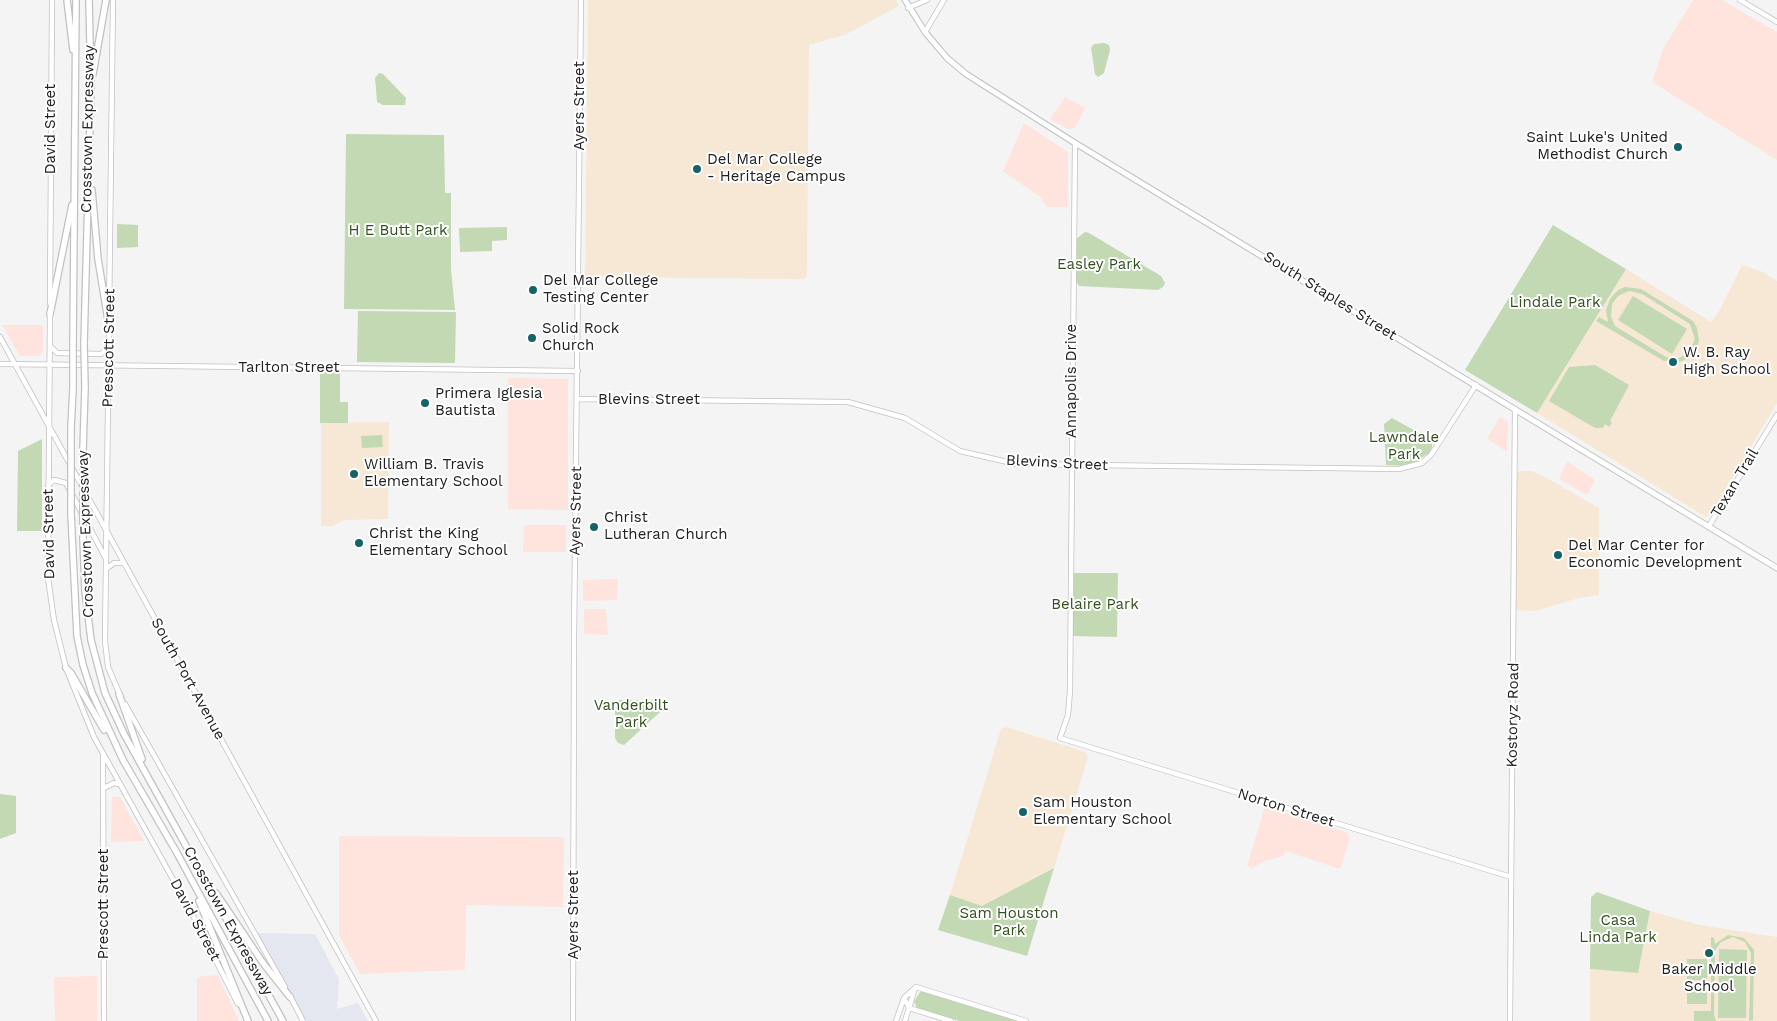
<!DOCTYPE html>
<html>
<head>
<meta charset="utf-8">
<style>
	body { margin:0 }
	canvas { display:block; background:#f4f4f5 }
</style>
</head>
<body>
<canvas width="1777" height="1021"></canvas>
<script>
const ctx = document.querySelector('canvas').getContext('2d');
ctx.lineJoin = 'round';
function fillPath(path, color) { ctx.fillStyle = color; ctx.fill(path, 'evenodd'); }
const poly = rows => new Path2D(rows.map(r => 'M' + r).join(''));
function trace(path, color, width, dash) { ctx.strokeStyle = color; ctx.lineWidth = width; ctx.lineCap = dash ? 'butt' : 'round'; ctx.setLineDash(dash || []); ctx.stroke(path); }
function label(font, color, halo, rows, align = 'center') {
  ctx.font = font + ' "Work Sans",sans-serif'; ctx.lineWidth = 4; ctx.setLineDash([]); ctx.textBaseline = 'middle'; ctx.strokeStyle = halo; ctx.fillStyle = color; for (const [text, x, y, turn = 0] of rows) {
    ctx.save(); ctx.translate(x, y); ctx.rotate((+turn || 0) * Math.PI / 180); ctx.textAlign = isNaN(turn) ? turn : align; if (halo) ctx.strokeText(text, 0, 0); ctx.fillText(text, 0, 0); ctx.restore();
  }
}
const commercial = poly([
	[1693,0,1722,0,1777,32,1777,160,1652,82,1663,49],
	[1065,97,1085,108,1075,128,1068,129,1050,119],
	[1024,123,1068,152,1068,207,1047,207,1040,197,1003,171],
	[2,325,43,325,43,351,39,356,20,356],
	[508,378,568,379,568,510,508,509],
	[1500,417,1508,422,1507,452,1487,438],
	[1567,461,1595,480,1587,495,1559,479],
	[524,525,566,525,566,552,523,552],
	[618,579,617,600,583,601,583,580],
	[584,609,606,609,608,635,584,634],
	[112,797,120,797,144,841,111,842],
	[1265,806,1346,832,1350,838,1340,869,1285,851,1283,856,1265,861,1252,868,1247,866],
	[339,836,564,837,563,907,466,905,465,970,360,974,339,935],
	[218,975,239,1021,197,1021,197,977],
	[97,976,97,1021,55,1021,54,977]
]);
const built = poly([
	[256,933,315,934,339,979,337,1009,358,1003,368,1021,306,1021]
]);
const education = poly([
	[588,0,896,0,899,6,845,35,809,45,807,276,804,279,585,277],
	[1742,265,1763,272,1777,281,1777,403,1710,515,1706,517,1537,413,1626,269,1711,322,1719,311],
	[389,422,388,519,344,520,333,526,321,526,321,423],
	[1520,471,1531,471,1547,478,1599,508,1599,595,1579,598,1535,611,1516,610,1517,473],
	[1006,727,1086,752,1088,757,1054,868,982,906,950,895,1001,729],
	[1650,911,1700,925,1777,937,1777,1021,1590,1021,1590,969,1638,973]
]);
const green = poly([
	[1104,43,1109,45,1110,50,1104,73,1098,77,1095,74,1091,48,1094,44],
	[379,73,383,74,406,98,405,105,383,105,377,102,375,78],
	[346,134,444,135,445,193,451,193,451,269,455,310,344,309],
	[117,224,138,225,138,247,117,248],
	[1553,225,1626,269,1537,413,1465,370],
	[507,227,507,240,492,241,492,251,460,252,459,228],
	[1085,232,1089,233,1161,276,1165,283,1163,287,1158,290,1079,286,1075,279,1076,239],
	[1625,287,1641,289,1693,321,1697,328,1699,340,1696,351,1690,357,1680,362,1664,361,1596,321,1599,317,1608,322,1606,310,1610,299,1618,290],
	[1629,291,1642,294,1690,324,1695,339,1688,354,1676,359,1666,357,1615,326,1611,317,1612,304,1618,296],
	[1633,296,1687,329,1672,354,1618,320],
	[358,311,456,312,455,363,357,362],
	[1595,365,1629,385,1610,421,1612,423,1609,427,1605,424,1603,428,1595,428,1549,401,1569,367],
	[320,370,340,370,340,402,348,402,348,423,320,423],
	[1392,418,1432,440,1432,448,1429,453,1408,466,1386,465,1384,424],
	[382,435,383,447,362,448,361,436],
	[42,439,42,531,17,531,18,451],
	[1073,573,1118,573,1117,637,1072,636],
	[619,700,655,700,661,706,660,712,624,745,618,743,615,738,615,705],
	[0,794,16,796,16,833,0,839],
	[1054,868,1027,956,938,930,950,895,982,906],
	[1597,892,1650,911,1638,973,1590,969,1591,897],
	[1728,935,1744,938,1754,950,1753,1020,1749,1021,1751,953,1745,942,1733,937,1721,942,1715,950,1714,1015,1716,1021,1694,1021,1694,1011,1711,1011,1711,937,1714,938,1715,944],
	[1719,949,1747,950,1746,1018,1718,1018],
	[1687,959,1707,959,1707,980,1687,980],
	[1687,983,1707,983,1707,1004,1687,1004],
	[920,992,923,992,1018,1021,959,1021,917,1008,914,1002]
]);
const secondary = poly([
	[1740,0,1777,22],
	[908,8,927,0],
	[925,32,944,0],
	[1075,143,1070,691,1068,715,1060,738,1511,877],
	[50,303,52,0],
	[50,311,48,578,54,620,66,668,94,737,190,910,238,1004],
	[109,316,113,0],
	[109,323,105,641,108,667,120,695],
	[0,337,376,1021],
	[50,346,57,353,101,354,109,348],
	[0,364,578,371],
	[578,399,848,402,905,418,960,451,1016,464,1399,469,1422,463,1431,455,1476,385],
	[48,485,54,480,66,483,105,557],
	[1709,526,1777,415],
	[106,569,114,563,123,563],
	[125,704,285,987],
	[103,757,104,1021],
	[104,788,114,783,119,784],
	[916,987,1026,1021],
	[290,996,303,1021],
	[904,998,909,1008,951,1021],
	[573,1021,574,637,581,0],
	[896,1021,904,998,916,987],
	[905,1021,915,988],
	[1510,1021,1515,409]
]);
const primary = poly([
	[905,0,925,32,947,58,966,74,1075,143,1777,568]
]);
const highway = poly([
	[67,0,73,50],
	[93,74,106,0],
	[92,190,98,259,109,326],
	[50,314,72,205],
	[73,344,76,0],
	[84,344,91,86,89,0],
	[71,428,73,388],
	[83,450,85,387],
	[71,514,77,636,83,665,92,693,123,760,177,853,268,1021],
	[83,538,85,591,91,640,105,693,124,734,283,1021],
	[66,668,71,673,104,730],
	[119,694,142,759],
	[216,893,263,963,290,997],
	[199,901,248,1021]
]);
const highwayBridge = poly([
	[73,344,73,388],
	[84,344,85,387],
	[83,450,83,538],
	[71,514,71,428]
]);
const markers = [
	[1678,147,5,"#136368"],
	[697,169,5,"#136368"],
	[533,290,5,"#136368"],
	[532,338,5,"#136368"],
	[1673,362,5,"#136368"],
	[425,403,5,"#136368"],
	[354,474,5,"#136368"],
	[594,527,5,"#136368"],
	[359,543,5,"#136368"],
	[1558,555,5,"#136368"],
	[1023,812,5,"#136368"],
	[1709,953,5,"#136368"]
];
const streetNames = [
	["Ayers Street",580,106,-90],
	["David Street",51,129,-90],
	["Crosstown Expressway",88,129,-89],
	["South Staples Street",1330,296,32],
	["Presscott Street",109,348,-89],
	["Tarlton Street",289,368],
	["Annapolis Drive",1072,381,-90],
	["Blevins Street",649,400],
	["Blevins Street",1057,463,3],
	["Texan Trail",1735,483,-59],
	["Ayers Street",576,511,-89],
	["David Street",49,534,-91],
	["Crosstown Expressway",86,534,-92],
	["South Port Avenue",188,679,61],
	["Kostoryz Road",1513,715,-89],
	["Norton Street",1286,808,17],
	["Prescott Street",104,904,-90],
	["Ayers Street",574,915,-90],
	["David Street",195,920,62],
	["Crosstown Expressway",228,921,61]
];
const poiNames = [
	["Saint Luke's United",1668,138,"right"],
	["Methodist Church",1668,155,"right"],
	["Del Mar College",707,160],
	["- Heritage Campus",707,177],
	["Del Mar College",543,281],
	["Testing Center",543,298],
	["Solid Rock",542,329],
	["Church",542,346],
	["W. B. Ray",1683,353],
	["High School",1683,370],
	["Primera Iglesia",435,394],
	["Bautista",435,411],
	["William B. Travis",364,465],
	["Elementary School",364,482],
	["Christ",604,518],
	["Lutheran Church",604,535],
	["Christ the King",369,534],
	["Elementary School",369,551],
	["Del Mar Center for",1568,546],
	["Economic Development",1568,563],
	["Sam Houston",1033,803],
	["Elementary School",1033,820],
	["Baker Middle",1709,970,"center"],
	["School",1709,987,"center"]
];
const parkNames = [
	["H E Butt Park",398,231],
	["Easley Park",1099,265],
	["Lindale Park",1555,303],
	["Lawndale",1404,438],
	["Park",1404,455],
	["Belaire Park",1095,605],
	["Vanderbilt",631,706],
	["Park",631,723],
	["Sam Houston",1009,914],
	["Park",1009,931],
	["Casa",1618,921],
	["Linda Park",1618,938]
];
fillPath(commercial, '#fee4dc');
fillPath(built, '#e4e7ef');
fillPath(education, '#f7e8d5');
fillPath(green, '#c2d9b4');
trace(secondary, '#c1c1c2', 6);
trace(primary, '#c1c1c2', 7);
trace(highway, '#c1c1c2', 8);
trace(secondary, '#fff', 4.5);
trace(primary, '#fff', 5);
trace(highway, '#fff', 5.5);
trace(highwayBridge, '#c1c1c2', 8, []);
trace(highwayBridge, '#fff', 5.5);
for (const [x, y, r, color] of markers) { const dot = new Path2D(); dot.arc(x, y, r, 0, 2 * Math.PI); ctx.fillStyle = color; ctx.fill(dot); trace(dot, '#fff', 2); }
label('15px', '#212121', '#fff', streetNames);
label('15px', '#212121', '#fff', poiNames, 'left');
label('15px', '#32501b', '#fff', parkNames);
</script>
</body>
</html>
